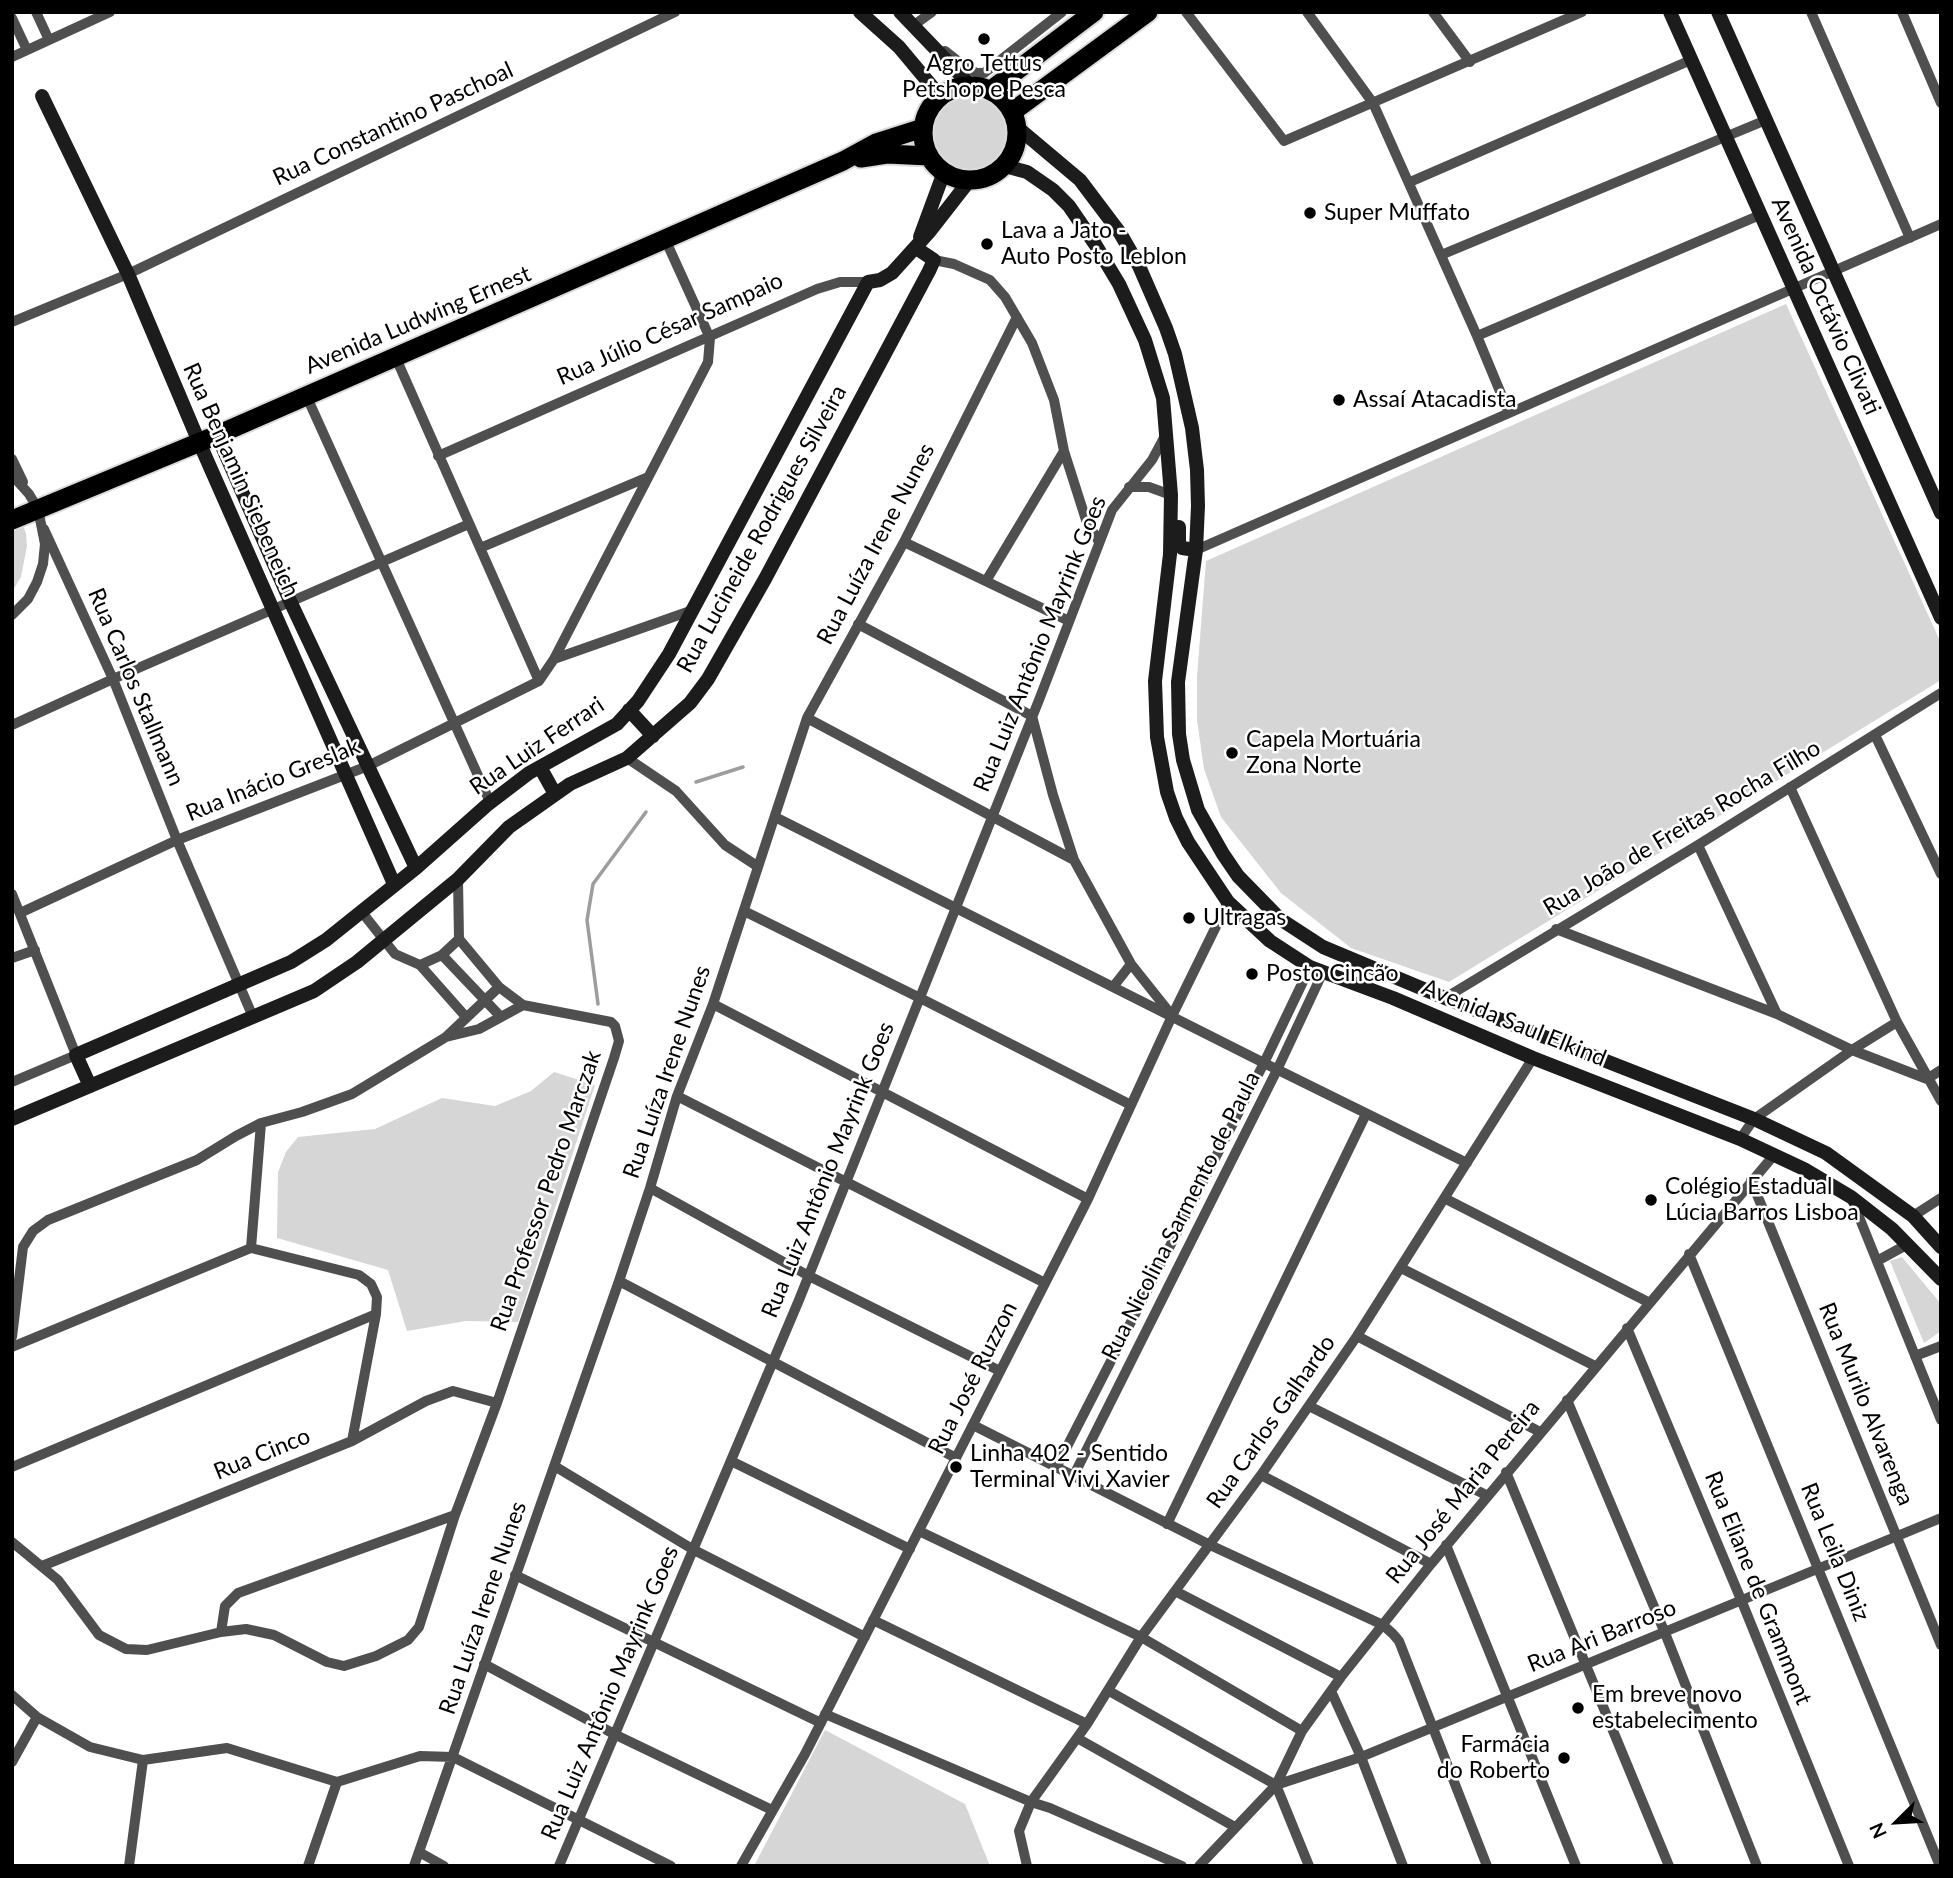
<!DOCTYPE html>
<html>
<head>
<meta charset="utf-8">
<style>
	body { margin:0 }
	#map { position:relative; width:1953px; height:1878px; overflow:hidden; background:#fff; font-family:Lato,sans-serif }
	canvas { display:block }
	.frame { position:absolute; inset:0; border:14px solid #000; pointer-events:none }
	.north { position:absolute; left:1862px; top:1787px; width:70px; height:70px; -webkit-text-stroke:5px #fff; paint-order:stroke; rotate:246deg; font-size:19px; font-weight:700; line-height:28px; text-align:center; color:#000 }
	.north::after { content:''; display:block; margin:auto; width:24px; height:32px; background:#000; clip-path:polygon(50% 0,100% 100%,50% 72%,0 100%) }
</style>
</head>
<body>
<div id="map">
<canvas width="1953" height="1878"></canvas>
<div class="frame"></div>
<div class="north">N</div>
</div>
<script>
const ctx = document.querySelector('canvas').getContext('2d');
ctx.lineJoin = 'round';
function fillPath(path, color) { ctx.fillStyle = color; ctx.fill(path, 'evenodd'); }
const poly = rows => new Path2D(rows.map(r => 'M' + r).join(''));
function trace(path, color, width, dash) { ctx.strokeStyle = color; ctx.lineWidth = width; ctx.lineCap = dash ? 'butt' : 'round'; ctx.setLineDash(dash || []); ctx.stroke(path); }
function label(font, color, halo, rows, align = 'center') {
  ctx.font = font + ' Lato,sans-serif'; ctx.lineWidth = 5; ctx.setLineDash([]); ctx.textBaseline = 'middle'; ctx.strokeStyle = halo; ctx.fillStyle = color; for (const [text, x, y, turn = 0] of rows) {
    ctx.save(); ctx.translate(x, y); ctx.rotate((+turn || 0) * Math.PI / 180); ctx.textAlign = isNaN(turn) ? turn : align; if (halo) ctx.strokeText(text, 0, 0); ctx.fillText(text, 0, 0); ctx.restore();
  }
}
const green = poly([
	'929 134a40 40 0 1 1 80 0a40 40 0 1 1-80 0Z',
	[1786,304,1941,643,1941,680,1449,982,1351,948,1281,893,1221,817,1204,769,1197,720,1197,676,1206,561],
	[12,502,18,510,26,534,27,546,21,577,12,592],
	[554,1072,595,1085,518,1322,466,1321,407,1331,388,1270,277,1238,278,1172,286,1152,298,1137,375,1129,442,1098,495,1106,531,1091],
	[1902,1257,1941,1304,1941,1331,1924,1343,1890,1261],
	[825,1730,965,1804,990,1866,754,1866]
]);
const stream = poly([
	[696,782,743,767],
	[598,1004,587,920,593,884,646,812]
]);
const street = poly([
	[36,12,49,40],
	[1186,12,1284,141,1582,12],
	[1307,12,1373,103,1477,336,1509,413],
	[1433,12,1470,62],
	[1811,12,1910,238],
	[1902,12,1941,103],
	[12,18,27,50],
	[914,25,932,12],
	[945,51,968,69,977,73,984,73,1062,12],
	[12,57,110,12],
	[1410,182,1691,60],
	[1441,255,1766,120],
	[934,260,954,264,990,280,1005,297,1032,343,1054,400,1064,451,1086,520,1099,542],
	[12,322,128,274,675,12],
	[1477,336,1760,215],
	[395,356,539,681],
	[306,395,490,802],
	[438,456,817,289,840,282,868,282],
	[12,459,23,482],
	[12,475,29,494,38,509,45,544,43,564,37,582,28,599,12,615],
	[1129,487,1149,487,1171,495],
	[44,529,113,679,177,840,253,1017],
	[904,542,1069,621],
	[480,548,648,477],
	[1196,550,1941,224],
	[986,581,1064,451],
	[858,624,1032,716,1053,795,1074,860,1131,964,1170,1013],
	[554,659,693,610],
	[539,681,554,659,708,362,710,338,665,239],
	[807,718,1074,860],
	[12,725,113,679,469,524],
	[1875,735,1941,874],
	[627,758,676,791,725,845,757,866],
	[1790,787,1897,1022,1941,1101],
	[775,817,1264,1063,1467,1163],
	[1698,845,1777,1014],
	[458,879,459,939,499,987,523,1005],
	[12,894,76,1055,12,1082],
	[361,911,395,954,420,965,466,1017],
	[744,911,920,998,1131,1105],
	[20,913,177,840,368,766,539,681],
	[1556,929,1777,1014,1852,1050,1927,1079,1941,1070],
	[442,955,500,1016],
	[12,958,35,950],
	[420,965,442,955,459,939],
	[1113,987,1131,964],
	[1445,998,1698,845,1941,693],
	[713,1004,1088,1199],
	[446,1037,499,987],
	[677,1096,1045,1283],
	[1740,1139,1754,1119,1852,1050,1897,1022],
	[1751,1180,1941,1645],
	[650,1188,809,1276,1000,1371],
	[1851,1197,1941,1420],
	[1446,1199,1648,1302],
	[1913,1216,1941,1198],
	[251,1248,359,1275,371,1284,377,1297,376,1314,352,1441],
	[251,1248,261,1123],
	[1689,1254,1940,1866],
	[1877,1261,1908,1244],
	[1401,1268,1595,1366],
	[619,1281,956,1458],
	[1627,1328,1742,1602,1849,1866],
	[1357,1336,1540,1432],
	[12,1337,23,1247,33,1231,48,1220,197,1160,236,1136,261,1123,302,1112,352,1094,446,1037,479,1029,523,1005,611,1022,615,1026,619,1041,614,1058,497,1403,455,1515,419,1627,408,1640,376,1656,344,1666,327,1662,274,1635,246,1629,221,1632,147,1650,126,1649,99,1635,58,1580,12,1542],
	[12,1347,251,1248],
	[1915,1356,1941,1346],
	[1567,1400,1665,1633,1757,1866],
	[1309,1406,1486,1495],
	[973,1425,1210,1545,1383,1625,1393,1634,1399,1641,1487,1866],
	[731,1461,910,1549],
	[12,1467,376,1314],
	[556,1467,694,1550,865,1637],
	[1056,1468,1264,1063,1310,967],
	[1506,1472,1669,1866],
	[1261,1475,1431,1564],
	[1073,1477,1277,1070,1323,972],
	[1167,1524,1366,1114],
	[919,1531,1141,1637,1302,1731],
	[1446,1545,1576,1866],
	[42,1566,352,1441,426,1401,453,1391,497,1403],
	[515,1575,821,1723],
	[1175,1591,1341,1677],
	[873,1620,1087,1724],
	[221,1632,225,1606,238,1593,455,1515],
	[484,1664,616,1735,772,1810],
	[1109,1691,1276,1785],
	[1331,1691,1361,1757,1403,1866],
	[12,1695,37,1717,90,1747,143,1760,227,1748,337,1782,420,1756,453,1757,671,1866],
	[825,1714,1031,1802,1050,1808,1182,1866],
	[1077,1738,1235,1827],
	[12,1762,37,1717],
	[1276,1785,1361,1757,1941,1518],
	[1276,1785,1309,1866],
	[419,1852,444,1866],
	[129,1866,143,1760],
	[308,1866,337,1782],
	[414,1866,619,1281,650,1188,677,1096,713,1004,807,718,904,542,1017,317],
	[559,1866,799,1300,1039,700,1112,510,1152,460,1166,434],
	[741,1866,805,1754,1088,1199,1172,1016,1228,902],
	[1027,1866,1019,1831,1031,1802,1087,1724,1141,1637,1261,1475,1357,1336,1533,1058],
	[1199,1866,1276,1785,1302,1731,1341,1677,1431,1564,1774,1155]
]);
const secondary = poly([
	[860,12,899,47,940,96],
	[900,12,971,86],
	[1670,12,1941,618],
	[1718,12,1941,513],
	[42,96,128,274,199,442,394,884],
	[1017,127,1080,180,1120,233,1139,266,1166,328,1175,354,1192,428,1197,470,1198,506,1196,550,1178,682,1179,734,1183,760,1198,810,1223,854,1238,876,1280,919,1323,947,1445,998,1754,1119,1826,1153,1913,1216,1941,1247],
	[1007,164,1012,168,1027,172,1053,190,1069,206,1095,244,1119,284,1145,340,1163,398,1171,495,1170,554,1155,681,1157,737,1167,792,1176,818,1188,842,1228,902,1270,941,1310,967,1393,998,1533,1058,1740,1139,1804,1169,1851,1197,1892,1229,1941,1279],
	[920,237,944,172],
	[217,435,291,603,416,868],
	[1179,527,1179,543,1182,548,1196,550],
	[629,710,653,736],
	[540,767,555,794],
	[90,1086,76,1055,291,962,326,940,416,868,487,805,529,773,617,724,638,701,669,654,868,282,880,280,892,273,930,231,969,181],
	[12,1119,314,991,357,962,458,879,509,827,570,784,627,758,690,703,708,679,765,579,929,271,934,260,916,248]
]);
const highway = poly([
	'923 133a47 47 0 1 1 94 0a47 47 0 1 1-94 0Z',
	[991,90,1094,12],
	[1012,112,1148,12],
	[861,158,887,154,929,156],
	[12,520,217,435,656,243,843,161,876,143,923,128]
]);
const markers = [
	[984,39,7,"#000"],
	[1310,213,7,"#000"],
	[987,244,7,"#000"],
	[1339,400,7,"#000"],
	[1232,753,7,"#000"],
	[1189,918,7,"#000"],
	[1252,974,7,"#000"],
	[1651,1200,7,"#000"],
	[956,1467,7,"#000"],
	[1578,1708,7,"#000"],
	[1564,1758,7,"#000"]
];
const poiNames = [
	["Agro Tettus",984,64,"center"],
	["Petshop e Pesca",984,90,"center"],
	["Super Muffato",1324,213],
	["Lava a Jato -",1001,231],
	["Auto Posto Leblon",1001,257],
	["Assaí Atacadista",1353,400],
	["Capela Mortuária",1246,740],
	["Zona Norte",1246,766],
	["Ultragas",1203,918],
	["Posto Cincão",1266,974],
	["Colégio Estadual",1665,1187],
	["Lúcia Barros Lisboa",1665,1213],
	["Linha 402 - Sentido",970,1454],
	["Terminal Vivi Xavier",970,1480],
	["Em breve novo",1592,1695],
	["estabelecimento",1592,1721],
	["Farmácia",1550,1745,"right"],
	["do Roberto",1550,1771,"right"]
];
const streetNames = [
	["Rua Constantino Paschoal",393,124,-25],
	["Avenida Octávio Clivati",1826,306,66],
	["Avenida Ludwing Ernest",418,320,-23],
	["Rua Júlio César Sampaio",670,329,-24],
	["Rua Benjamin Siebeneich",241,480,66],
	["Rua Lucineide Rodrigues Silveira",762,529,-61],
	["Rua Luíza Irene Nunes",876,544,-62],
	["Rua Luiz Antônio Mayrink Goes",1040,644,-68],
	["Rua Carlos Stallmann",136,687,67],
	["Rua Luiz Ferrari",537,746,-34],
	["Rua Inácio Greslak",273,780,-22],
	["Rua João de Freitas Rocha Filho",1682,828,-31],
	["Avenida Saul Elkind",1514,1023,22],
	["Rua Luíza Irene Nunes",667,1072,-71],
	["Rua Luiz Antônio Mayrink Goes",828,1170,-68],
	["Rua Professor Pedro Marczak",546,1191,-71],
	["Rua Nicolina Sarmento de Paula",1181,1216,-63],
	["Rua José Ruzzon",973,1378,-63],
	["Rua Murilo Alvarenga",1866,1404,68],
	["Rua Carlos Galhardo",1271,1422,-55],
	["Rua Cinco",262,1454,-22],
	["Rua José Maria Pereira",1463,1492,-51],
	["Rua Leila Diniz",1835,1552,68],
	["Rua Eliane de Grammont",1758,1588,68],
	["Rua Luíza Irene Nunes",483,1608,-71],
	["Rua Ari Barroso",1602,1636,-22],
	["Rua Luiz Antônio Mayrink Goes",610,1693,-67]
];
fillPath(green, '#d6d6d6');
trace(stream, '#9d9d9d', 3.5);
trace(highway, '#dbdbdb', 23);
trace(street, '#4f4f4f', 10);
trace(secondary, '#1c1c1c', 14);
trace(highway, '#000', 19);
for (const [x, y, r, color] of markers) { const dot = new Path2D(); dot.arc(x, y, r, 0, 2 * Math.PI); ctx.fillStyle = color; ctx.fill(dot); trace(dot, '#fff', 2.5); }
label('23px', '#000', '#fff', poiNames, 'left');
label('23px', '#000', '#fff', streetNames);
</script>
</body>
</html>
